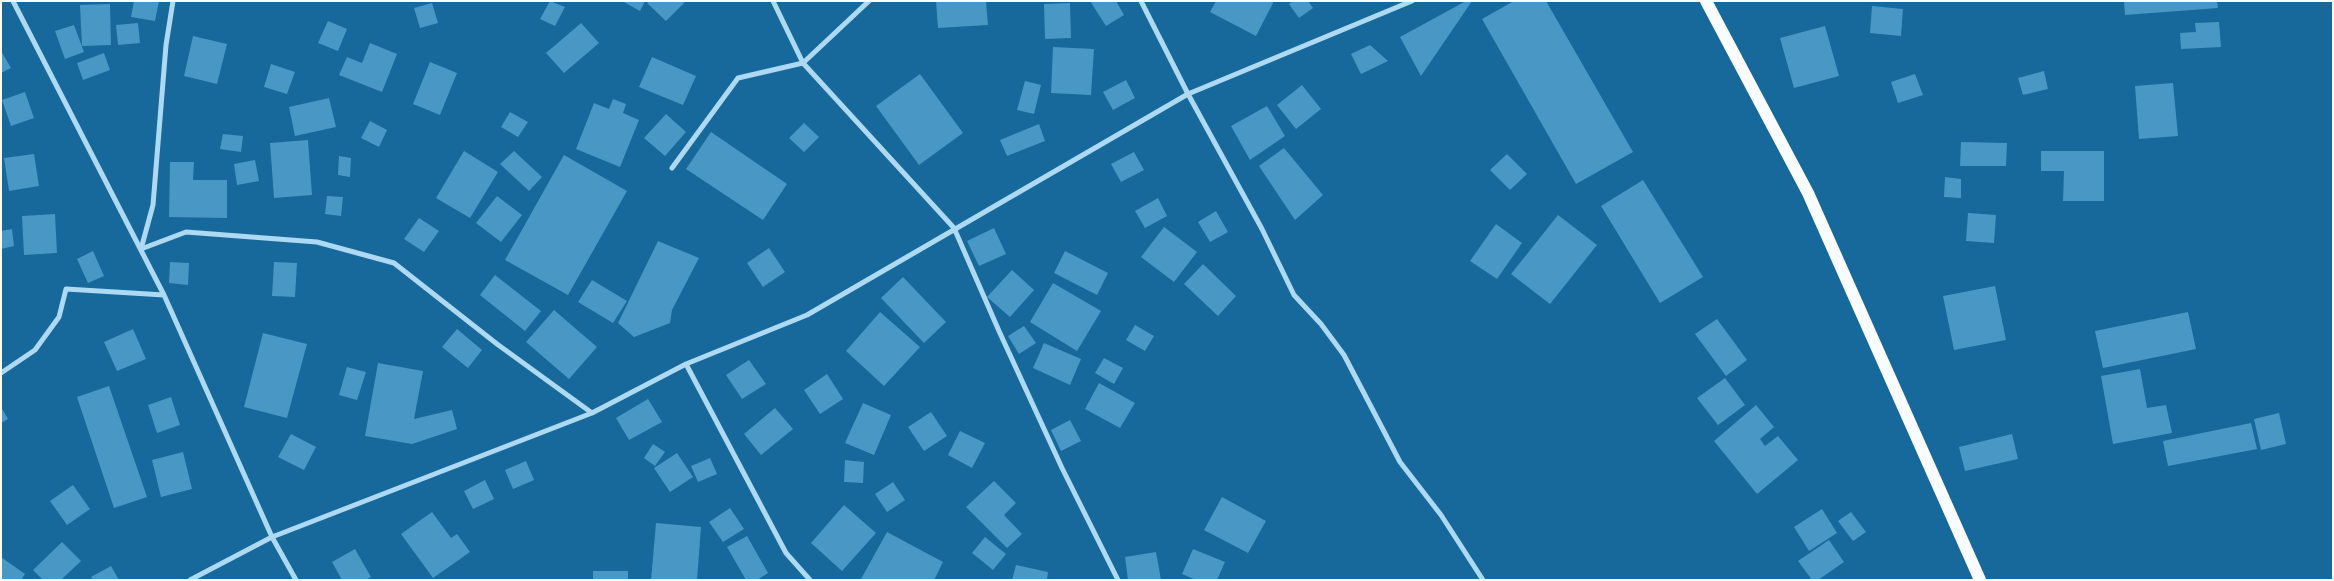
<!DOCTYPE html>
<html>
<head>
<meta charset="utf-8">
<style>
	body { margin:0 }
	#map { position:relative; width:2334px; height:581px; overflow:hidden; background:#17699b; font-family:"Sofia Sans Condensed",sans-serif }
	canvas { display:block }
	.frame { position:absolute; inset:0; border:2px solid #fff; pointer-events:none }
</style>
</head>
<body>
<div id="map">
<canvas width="2334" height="581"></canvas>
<div class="frame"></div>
</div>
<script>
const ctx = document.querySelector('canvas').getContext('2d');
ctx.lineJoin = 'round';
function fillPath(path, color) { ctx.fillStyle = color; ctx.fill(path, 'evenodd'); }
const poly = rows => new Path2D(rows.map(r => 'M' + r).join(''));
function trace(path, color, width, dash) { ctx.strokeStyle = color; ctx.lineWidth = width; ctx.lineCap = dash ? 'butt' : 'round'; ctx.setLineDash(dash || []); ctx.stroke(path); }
const building = poly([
	[134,1,159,1,155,21,131,17],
	[550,1,565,7,555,26,540,19],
	[622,1,645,1,640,11],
	[649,1,686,1,666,21,647,3],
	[936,1,986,1,988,25,938,28],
	[1090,1,1116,1,1124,15,1106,26],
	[1216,1,1274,1,1256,36,1210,12],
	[1292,1,1308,1,1313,8,1299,18,1289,4],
	[1466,1,1472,1,1421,76,1400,37],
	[1514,1,1546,1,1633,152,1576,184,1482,19],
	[2124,1,2217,1,2218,8,2125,15],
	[432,3,438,23,420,28,414,8],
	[1070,3,1071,38,1045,39,1044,4],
	[110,4,111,45,82,46,80,5],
	[1872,6,1903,9,1901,36,1870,33],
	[328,21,347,29,338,51,318,43],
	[2219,22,2221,47,2181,49,2180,33,2196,32,2195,23],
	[138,23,140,43,118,45,116,25],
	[581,23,599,43,564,73,546,53],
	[74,25,84,52,65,59,55,31],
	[1825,26,1839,76,1794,88,1780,38],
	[193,36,227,44,217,84,184,76],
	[370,43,397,54,382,92,339,75,347,57,362,63],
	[1370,45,1388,61,1361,74,1351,54],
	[1053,47,1094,49,1091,95,1051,93],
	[1,51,11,68,1,73],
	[104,53,110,70,83,80,77,63],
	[652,57,696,76,683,105,639,87],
	[430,62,457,73,440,115,413,104],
	[271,64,295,72,287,94,264,87],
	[2044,71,2048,89,2023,95,2018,78],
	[920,74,963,133,919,165,876,106],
	[1915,74,1923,95,1898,103,1891,82],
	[1126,80,1135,98,1113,110,1103,92],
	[1025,81,1041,85,1034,114,1017,110],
	[2173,83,2178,136,2139,139,2135,86],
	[1302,85,1321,109,1296,129,1277,105],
	[25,92,34,118,11,126,2,100],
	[329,98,336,127,295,136,289,107],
	[613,99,626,104,623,113,639,120,620,167,576,149,594,103,609,109],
	[1267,106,1285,136,1250,160,1231,126],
	[510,112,528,122,518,137,501,127],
	[666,114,686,132,665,156,644,138],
	[370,121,387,130,379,147,361,138],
	[804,123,819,137,804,152,789,138],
	[1039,124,1045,141,1007,156,1000,140],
	[711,132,787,184,763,220,686,169],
	[223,134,243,136,241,152,220,149],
	[308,140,312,195,274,198,270,143],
	[1961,142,2007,143,2006,166,1960,166],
	[1284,148,1323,195,1295,220,1259,166],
	[464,151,498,172,470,218,436,198],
	[514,151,542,177,529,191,500,164],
	[2041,151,2104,151,2104,201,2063,201,2064,171,2041,171],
	[1134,152,1144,170,1121,182,1111,164],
	[34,154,39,186,9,191,4,158],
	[1507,154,1527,174,1510,190,1490,170],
	[564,155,627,191,568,295,505,260],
	[339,156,351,158,350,177,338,175],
	[255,160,259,181,237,185,234,164],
	[170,162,194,162,193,180,227,180,227,218,169,217],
	[1945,177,1961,179,1961,198,1944,197],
	[1643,180,1703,277,1660,303,1601,206],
	[327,196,343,197,341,216,325,214],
	[497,196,522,215,501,242,476,223],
	[1158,198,1167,216,1145,228,1135,211],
	[1216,211,1228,232,1210,242,1198,222],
	[1968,213,1996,215,1994,243,1966,241],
	[55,214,57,253,24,255,22,216],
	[1558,215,1597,245,1550,304,1511,274],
	[419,218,439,231,424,252,404,239],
	[1496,224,1522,243,1497,279,1470,261],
	[1164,227,1197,252,1174,282,1141,257],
	[994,228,1006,254,979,266,967,241],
	[12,229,14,246,1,249,1,231],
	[658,241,699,258,672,310,670,323,634,337,618,323],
	[769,248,785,272,763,287,747,263],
	[93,251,104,276,88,283,77,259],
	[1065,251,1108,273,1097,295,1054,273],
	[170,262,189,263,188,285,169,283],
	[274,262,297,263,295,297,272,296],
	[1203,264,1236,296,1218,316,1184,284],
	[1012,270,1034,290,1010,317,987,297],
	[495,275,541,311,525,331,480,295],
	[903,277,946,322,924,343,881,298],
	[592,280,627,301,613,323,578,302],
	[1053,283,1101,311,1077,351,1030,322],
	[1995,286,2006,340,1954,350,1943,296],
	[554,310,597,347,569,379,526,342],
	[880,312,920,347,884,386,846,351],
	[2188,312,2196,349,2103,368,2095,331],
	[1717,319,1747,360,1726,376,1695,334],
	[1135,325,1154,336,1145,351,1126,340],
	[1024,326,1036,343,1019,354,1008,336],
	[133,329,146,359,117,371,104,342],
	[457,329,482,350,468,368,442,347],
	[263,333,307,344,287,418,244,407],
	[1044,343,1081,359,1070,385,1033,368],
	[1104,358,1123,368,1114,384,1095,373],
	[749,360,766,384,742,399,726,375],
	[378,363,423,371,414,419,452,410,457,429,412,444,365,436],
	[347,367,366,372,357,400,339,395],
	[2140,369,2147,408,2166,405,2172,433,2113,444,2101,376],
	[827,374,843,399,820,414,804,390],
	[1725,378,1745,405,1718,425,1697,398],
	[1099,383,1135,403,1120,428,1085,409],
	[109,386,147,497,114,508,77,397],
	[171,397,180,425,157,433,148,405],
	[648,399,662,422,629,440,616,418],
	[863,403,891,415,874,455,845,443],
	[1756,405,1774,427,1760,439,1765,446,1778,436,1798,460,1757,494,1714,441],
	[1,407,8,419,1,423],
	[775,408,793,429,761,455,744,434],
	[931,412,947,436,924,451,908,427],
	[2279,413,2286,444,2261,450,2254,419],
	[1070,420,1081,441,1061,451,1051,430],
	[2251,423,2257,449,2168,466,2163,441],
	[960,431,985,443,972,468,948,455],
	[291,434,316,447,304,470,278,457],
	[2012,434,2018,459,1965,471,1959,447],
	[653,444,665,452,655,466,644,458],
	[183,452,192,489,161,497,152,460],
	[677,453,693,477,670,492,654,468],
	[710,458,717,474,698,482,691,466],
	[845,460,864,462,863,483,844,482],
	[526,461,534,480,513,489,505,470],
	[485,480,494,499,473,509,464,491],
	[994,481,1016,503,1004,515,1022,534,1007,548,966,507],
	[893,482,905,500,887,512,875,494],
	[73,485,90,509,67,525,50,501],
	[1222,497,1266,521,1248,553,1204,530],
	[844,505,876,533,842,571,811,543],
	[730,508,744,529,723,542,709,522],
	[1822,509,1837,533,1809,551,1794,527],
	[432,512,451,538,457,534,470,552,433,578,401,534],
	[1851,512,1866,532,1853,541,1838,521],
	[656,523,701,527,697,580,651,580],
	[887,532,943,562,934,580,861,579],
	[747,536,768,573,757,580,746,580,727,547],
	[985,537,1006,554,993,570,972,553],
	[1829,540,1844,562,1818,580,1812,580,1798,561],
	[62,542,81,561,61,580,43,580,33,570],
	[355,549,371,577,365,580,342,580,332,562],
	[1193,549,1225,562,1217,580,1196,580,1182,574],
	[1156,552,1161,580,1128,580,1125,557],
	[1,557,25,574,21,580,1,580],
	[1016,565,1048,572,1047,580,1012,580],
	[111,566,119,580,93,580,91,577],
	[593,571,628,571,628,580,593,580]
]);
const street = poly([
	[13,1,164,295,272,537,296,580],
	[773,1,803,63,954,228,999,331,1062,468,1118,580],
	[1141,1,1188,94,1262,229,1294,295,1321,324,1344,355,1400,462,1441,515,1483,580],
	[672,168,738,78,803,63,869,1],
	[141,249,186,232,317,242,394,263,497,344,592,413,686,364,786,553,810,580],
	[141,249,153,205,166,45,173,1],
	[686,364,807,315,1188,94,1412,1],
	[1,373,35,350,59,317,66,289,164,295],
	[190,580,272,537,592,413]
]);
const primary = poly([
	[1706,1,1808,193,1980,580]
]);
fillPath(building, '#4997c4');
trace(street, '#add9f2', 5);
trace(primary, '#f8fcff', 12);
</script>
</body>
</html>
